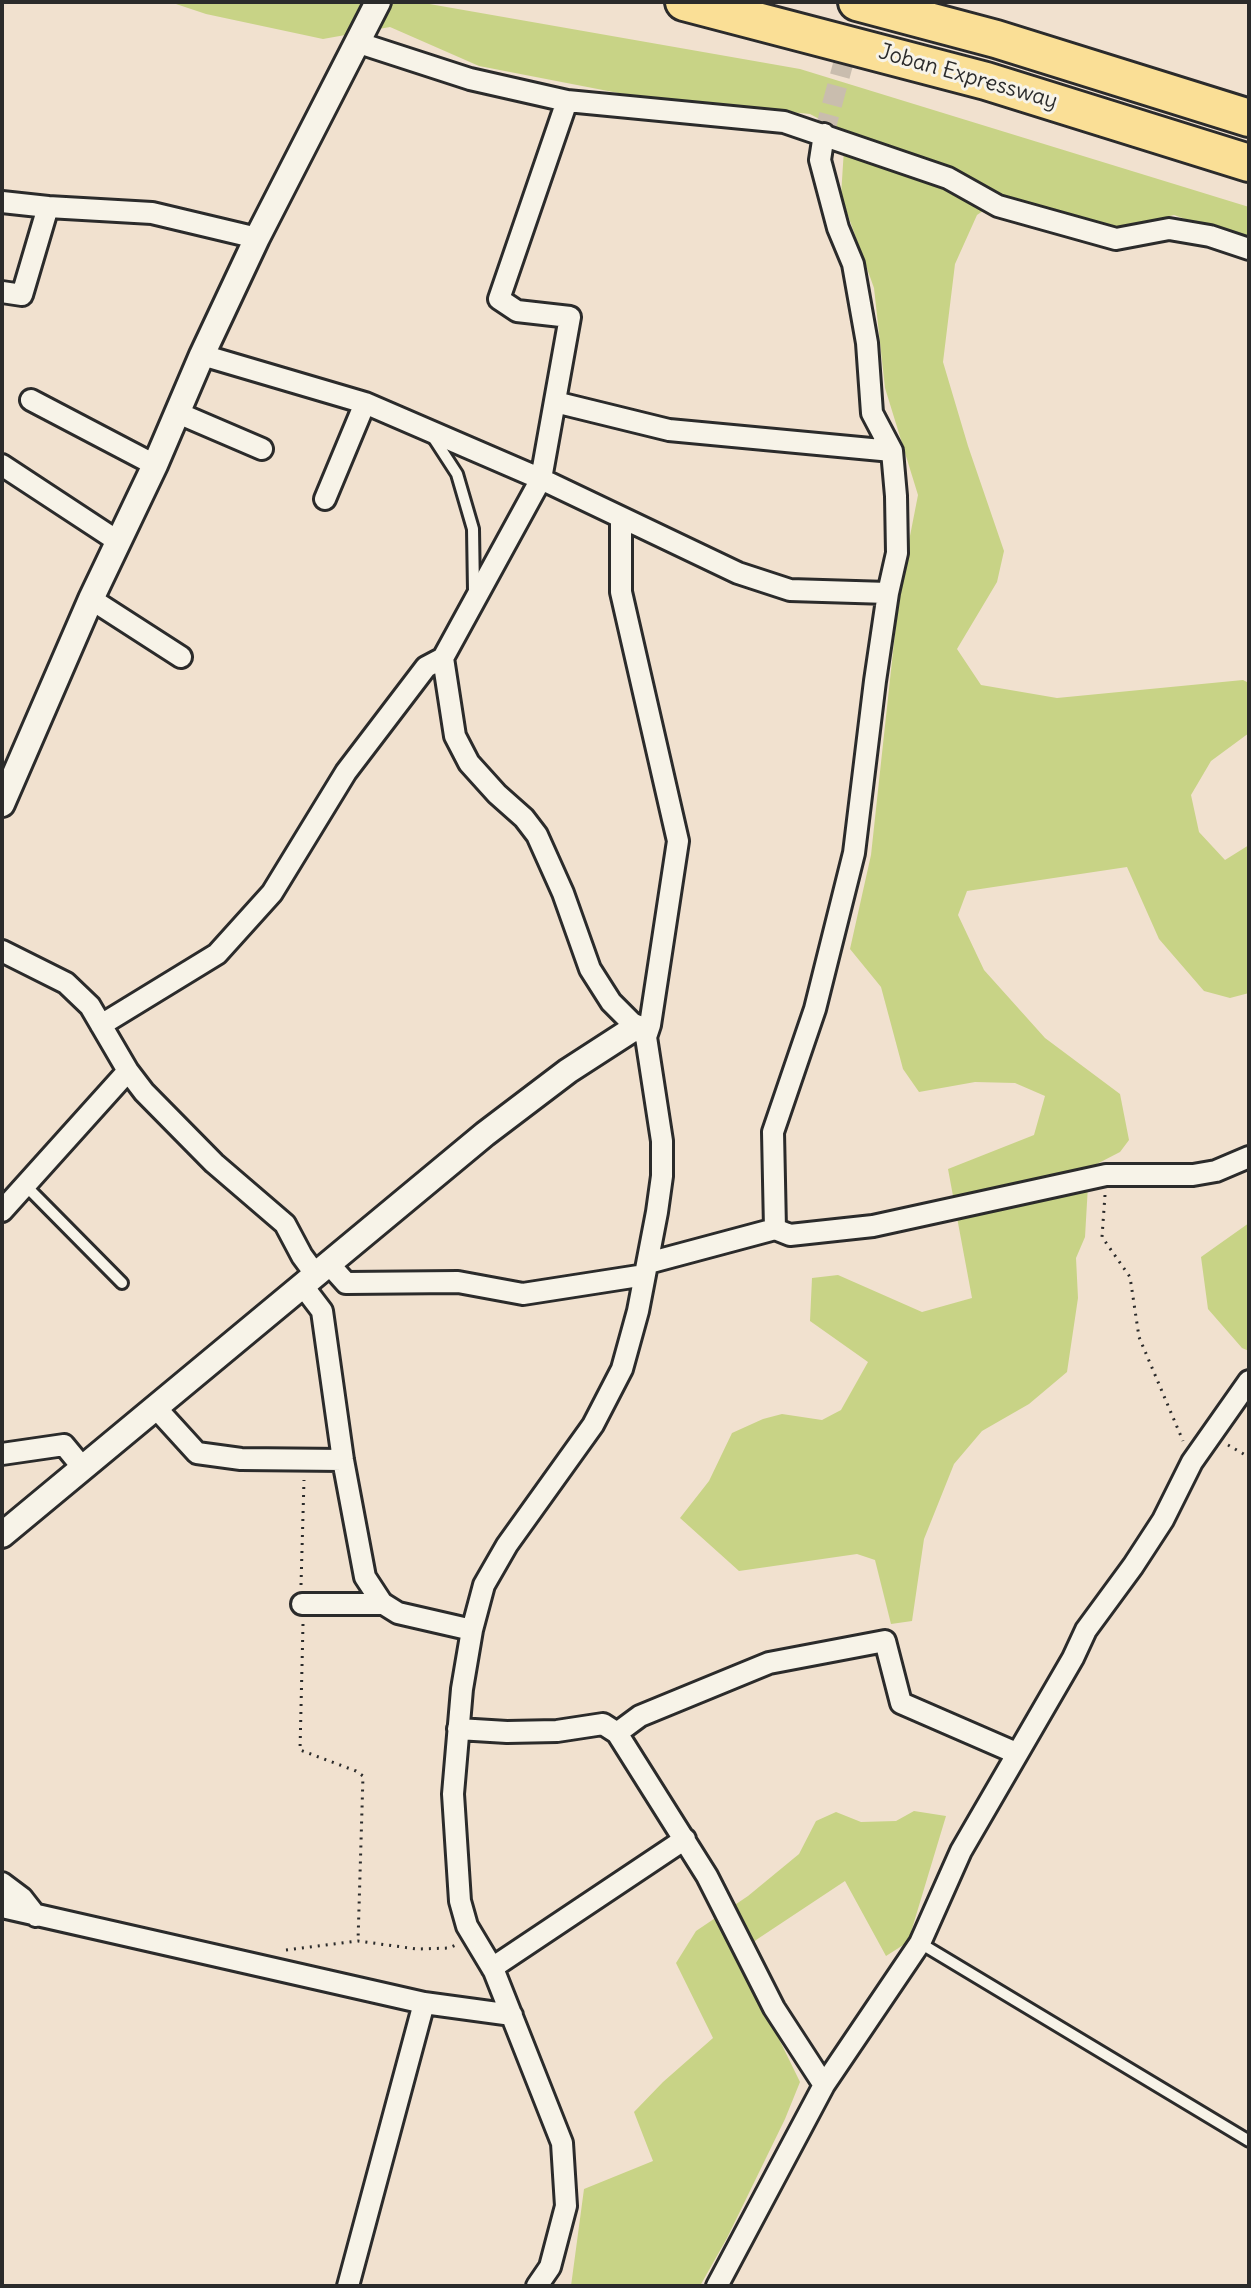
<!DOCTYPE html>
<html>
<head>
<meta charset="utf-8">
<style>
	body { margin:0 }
	#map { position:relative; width:1251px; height:2288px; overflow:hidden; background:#f1e1cf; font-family:Delius,sans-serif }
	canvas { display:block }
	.frame { position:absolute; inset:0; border:4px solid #2b2b2b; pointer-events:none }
</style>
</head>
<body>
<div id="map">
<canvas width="1251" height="2288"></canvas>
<div class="frame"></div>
</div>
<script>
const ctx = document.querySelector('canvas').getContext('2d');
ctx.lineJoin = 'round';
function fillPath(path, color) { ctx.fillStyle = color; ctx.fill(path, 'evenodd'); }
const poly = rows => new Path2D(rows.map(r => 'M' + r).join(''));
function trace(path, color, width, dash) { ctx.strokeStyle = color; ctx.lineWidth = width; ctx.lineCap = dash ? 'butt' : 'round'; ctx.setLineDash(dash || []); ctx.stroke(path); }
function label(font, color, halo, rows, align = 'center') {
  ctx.font = font + ' Delius,sans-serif'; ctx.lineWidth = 6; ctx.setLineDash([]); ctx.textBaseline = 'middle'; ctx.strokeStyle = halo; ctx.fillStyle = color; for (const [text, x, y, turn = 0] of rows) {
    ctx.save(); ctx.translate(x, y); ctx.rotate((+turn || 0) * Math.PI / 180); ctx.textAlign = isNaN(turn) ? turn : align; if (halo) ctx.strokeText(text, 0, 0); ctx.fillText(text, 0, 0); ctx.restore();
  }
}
const green = poly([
	[170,2,418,2,800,69,1249,207,1249,242,1174,215,1111,230,1000,199,977,215,955,264,943,362,968,446,1004,551,997,582,957,649,981,685,1057,698,1243,680,1249,683,1249,733,1211,761,1191,795,1199,832,1225,860,1249,845,1249,993,1230,998,1204,991,1159,939,1127,867,967,891,958,915,984,970,1045,1038,1120,1094,1129,1140,1120,1152,1089,1168,1085,1237,1076,1258,1078,1298,1067,1372,1029,1404,982,1431,954,1464,924,1539,912,1621,891,1624,875,1560,857,1554,739,1571,680,1518,709,1481,732,1433,763,1419,782,1414,822,1420,841,1410,868,1362,810,1321,812,1278,838,1275,922,1312,972,1298,948,1169,1034,1135,1045,1096,1015,1083,975,1082,919,1092,903,1069,881,987,850,949,871,855,900,587,918,495,885,388,874,288,841,196,845,133,810,114,639,97,479,66,390,27,323,39,206,14],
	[1249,1223,1249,1351,1242,1348,1208,1309,1201,1257],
	[914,1811,946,1816,908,1942,886,1956,845,1881,756,1940,740,1959,800,2082,785,2119,727,2238,700,2286,571,2286,584,2189,653,2161,634,2112,663,2082,713,2038,676,1963,696,1931,748,1896,799,1854,816,1821,836,1812,861,1822,896,1821]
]);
const minorTunnel = poly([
	[824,134,860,2]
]);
const path = poly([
	[1105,1195,1102,1237,1130,1277,1139,1337,1183,1441],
	[1228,1445,1249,1457],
	[301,1585,304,1480],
	[303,1624,300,1750,356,1771,363,1776,358,1941],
	[286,1950,358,1941,417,1949,449,1948,456,1945]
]);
const service = poly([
	[433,437,457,474,473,529,474,591],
	[26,1186,122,1283],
	[920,1943,1249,2141]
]);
const minor = poly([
	[356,42,470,79,567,101,784,122,948,178,998,206,1116,239,1169,229,1210,236,1249,249],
	[2,202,48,207,22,295,2,292],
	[48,207,152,213,257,238],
	[202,355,365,403,541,479,738,573,790,590,888,593],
	[31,400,155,465],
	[555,402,669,430,892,451],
	[178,413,262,449],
	[2,465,119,542],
	[325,499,365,403],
	[91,599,181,657],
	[443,658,455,736,469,763,497,794,524,818,537,835,563,893,590,969,611,1002,646,1037],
	[2,951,66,983,90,1006,128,1071,144,1092,214,1163,285,1224,302,1256,316,1275],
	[101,1025,217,954,272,893,346,772,426,667,443,658,541,479,570,317,517,311,499,299,567,101],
	[2,1211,128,1071],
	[775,1229,773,1132,815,1009,854,853,875,681,888,593,897,553,896,496,892,451,872,413,867,343,853,264,838,228,820,160,824,134],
	[648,1263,775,1229,790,1235,873,1226,1106,1175,1193,1175,1216,1171,1249,1157],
	[329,1264,346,1283,458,1282,523,1294,645,1275],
	[303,1286,322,1311,343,1460,365,1577,382,1603,398,1613,472,1630],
	[156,1408,197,1453,241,1459,343,1460],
	[2,1454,64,1445,83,1468],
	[302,1604,384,1604],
	[458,1729,507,1732,557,1731,603,1724,617,1733,707,1876,774,2008,824,2085],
	[617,1733,640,1716,769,1663,885,1641,901,1703,1016,1753],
	[2,1883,22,1898,36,1916],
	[2,1907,424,2003,512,2015],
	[492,1968,685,1839],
	[348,2286,424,2003],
	[537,2286,550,2267,566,2206,562,2143,494,1971,467,1926,460,1901,453,1794,462,1689,472,1630,484,1585,507,1545,593,1425,622,1369,638,1311,657,1212,662,1176,662,1141,646,1037,650,1025,678,841,621,592,621,519],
	[717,2286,824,2085,920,1943,961,1851,1073,1658,1086,1630,1133,1566,1163,1520,1192,1462,1249,1381]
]);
const tertiary = poly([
	[2,804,91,599,155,465,202,355,257,238,378,2],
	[2,1535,485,1134,568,1071,636,1027]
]);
const motorway = poly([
	[684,2,986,81,1249,163],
	[857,2,996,39,1249,118]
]);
const streetNames = [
	["Joban Expressway",968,77,16]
];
fillPath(green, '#c8d386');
trace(minorTunnel, '#c9bdae', 20, [20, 10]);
trace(service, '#2b2b2b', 16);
trace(minor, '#2b2b2b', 26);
trace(tertiary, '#2b2b2b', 30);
trace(motorway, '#2b2b2b', 42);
trace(path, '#2b2b2b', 3, [2, 6]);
trace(service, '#f7f3e8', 10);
trace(minor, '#f7f3e8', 20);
trace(tertiary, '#f7f3e8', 24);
trace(motorway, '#fadf96', 36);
label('22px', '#2b2b2b', '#f7f3e8', streetNames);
</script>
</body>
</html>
